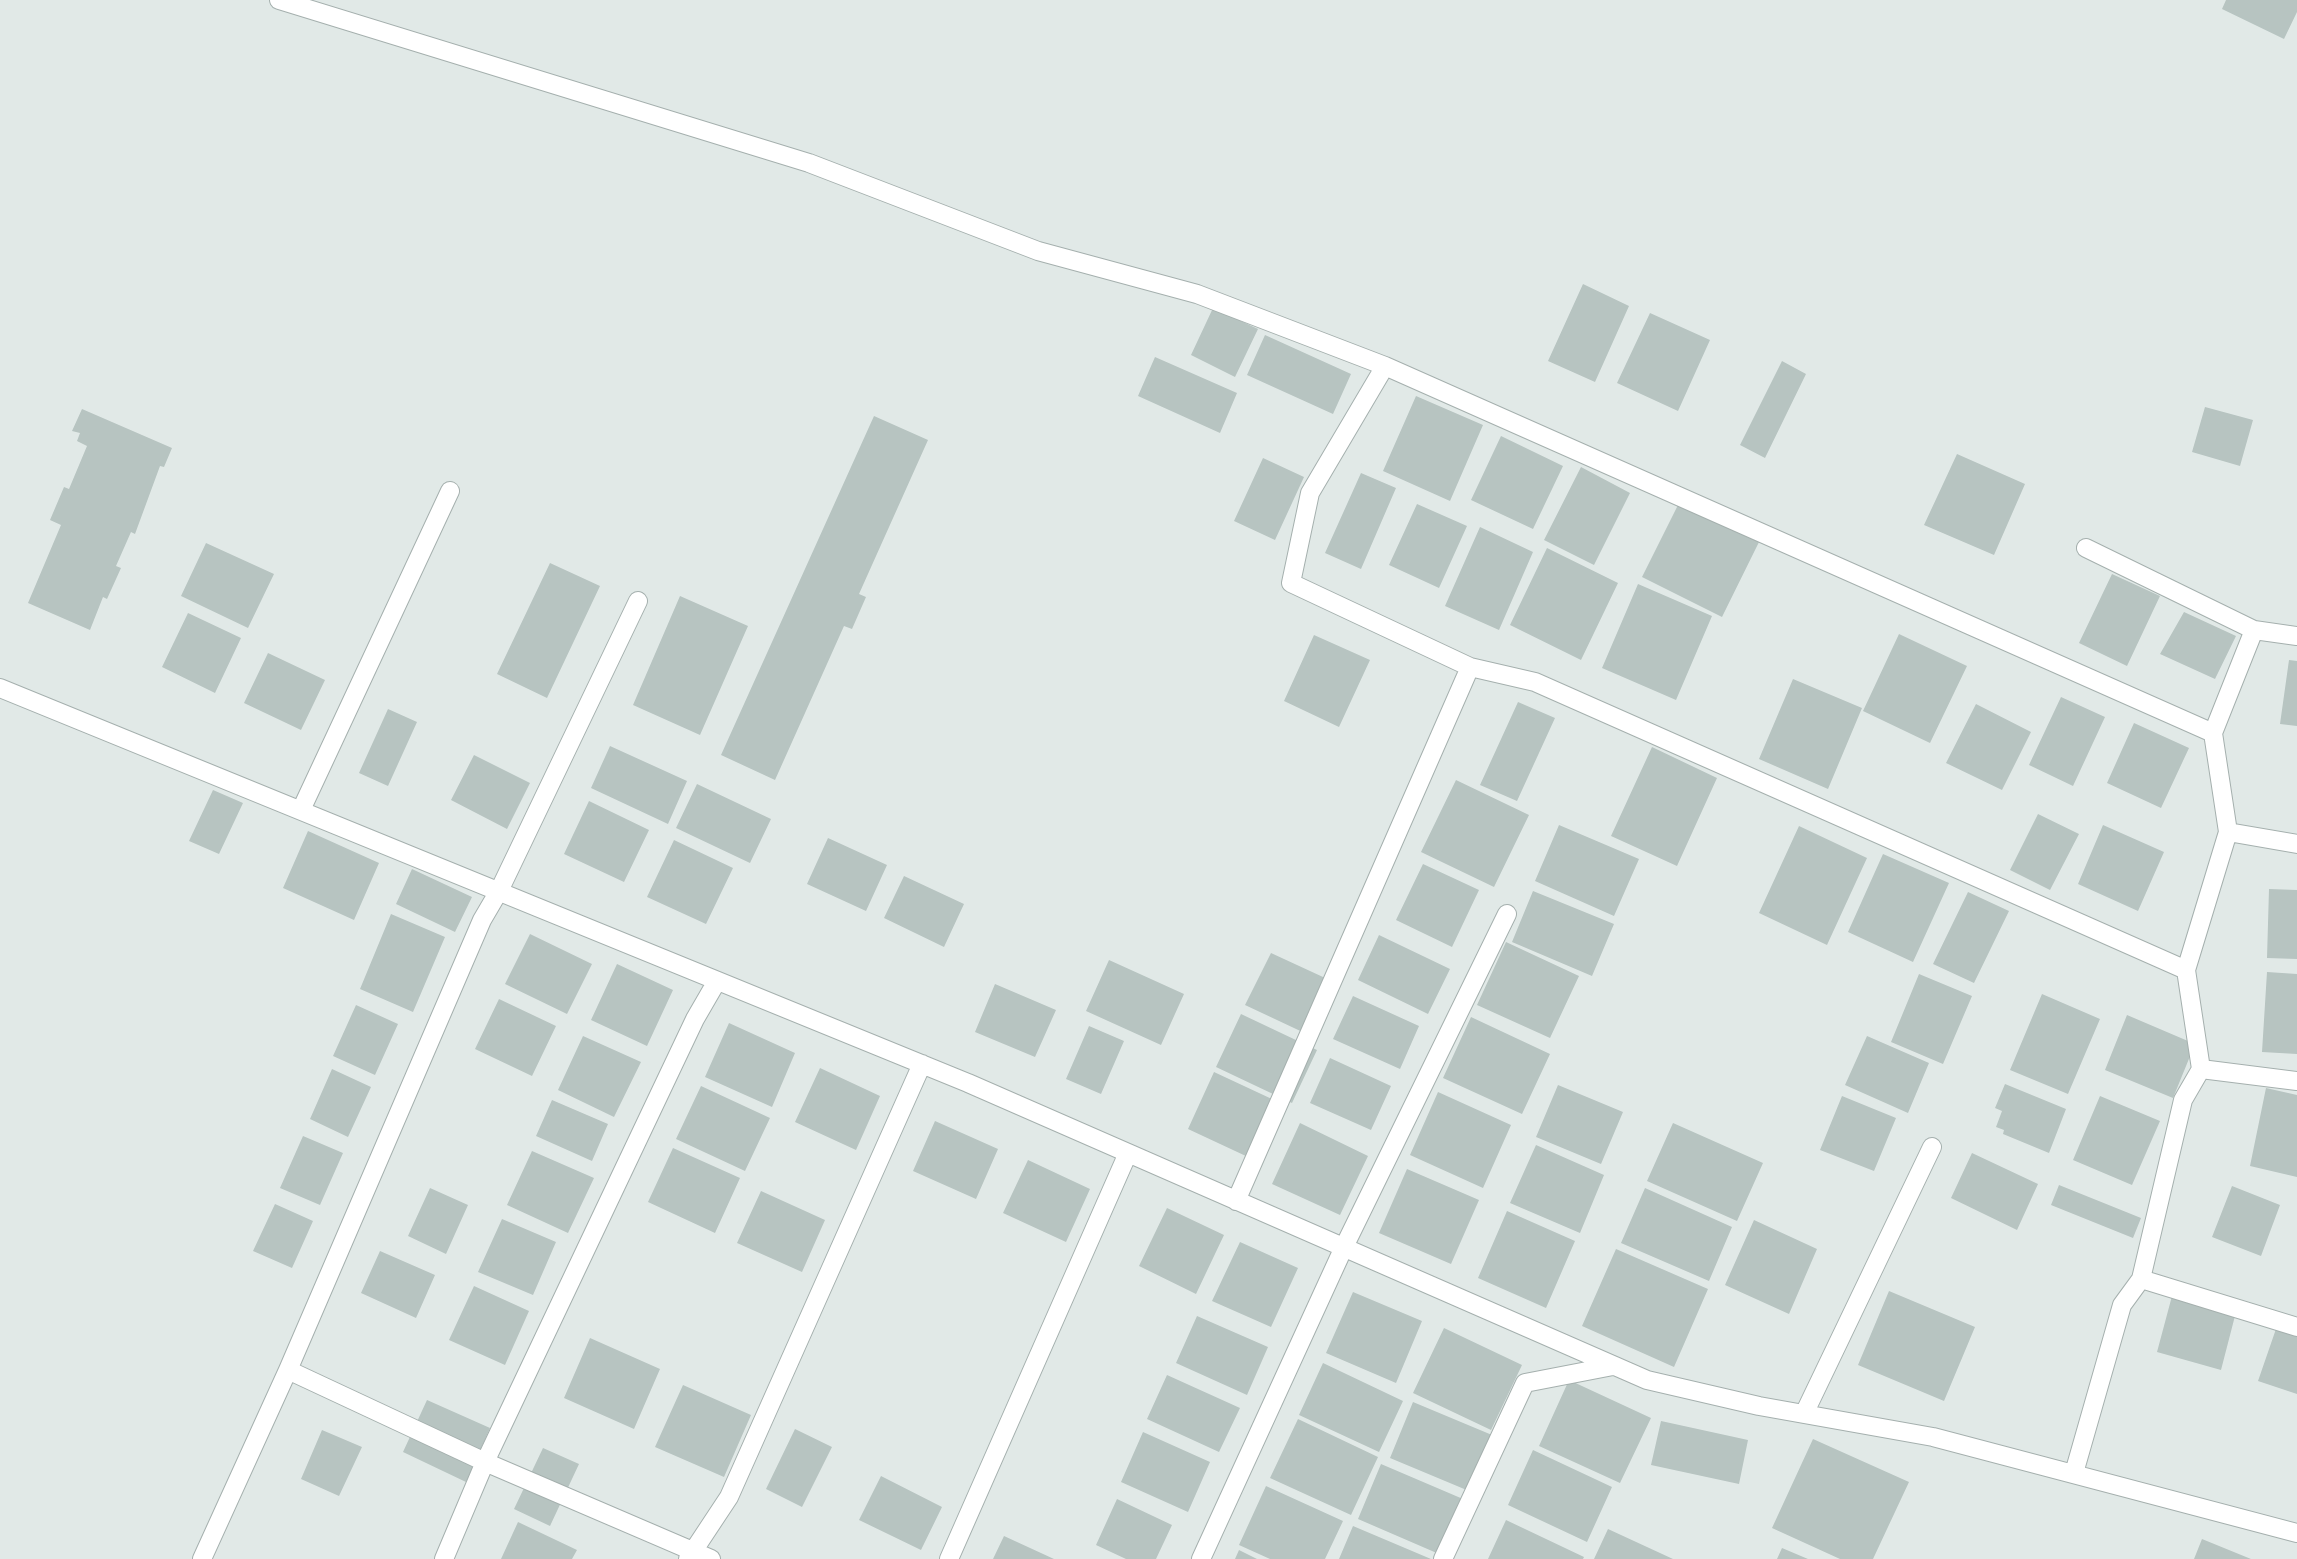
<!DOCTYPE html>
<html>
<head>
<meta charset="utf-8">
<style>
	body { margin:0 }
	canvas { display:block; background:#e1e9e7 }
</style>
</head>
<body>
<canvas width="2297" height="1559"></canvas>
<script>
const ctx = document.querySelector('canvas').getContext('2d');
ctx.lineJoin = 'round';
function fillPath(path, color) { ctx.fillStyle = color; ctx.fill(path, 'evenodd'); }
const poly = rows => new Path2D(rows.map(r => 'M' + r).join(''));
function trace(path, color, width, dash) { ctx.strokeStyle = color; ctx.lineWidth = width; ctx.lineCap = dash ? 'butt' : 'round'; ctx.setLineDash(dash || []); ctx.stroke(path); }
const building = poly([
	[2226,0,2297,0,2297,12,2284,39,2222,9],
	[1583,284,1629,306,1595,382,1548,361],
	[1213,308,1258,329,1235,377,1191,355],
	[1650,313,1710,340,1678,411,1617,383],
	[1265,335,1351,374,1333,414,1247,375],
	[1155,357,1237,393,1220,433,1138,396],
	[1782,361,1806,374,1765,458,1740,445],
	[1416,396,1483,425,1450,501,1383,471],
	[2205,407,2253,420,2240,466,2192,452],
	[82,409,172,448,164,467,160,466,135,534,131,532,116,566,121,568,107,599,103,597,90,630,28,603,61,525,50,520,64,487,69,489,87,446,77,441,80,433,72,431],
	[874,416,928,440,859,594,866,597,852,629,844,626,775,780,721,755],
	[1501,436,1563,466,1533,529,1471,500],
	[1957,454,2025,484,1994,555,1924,525],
	[1263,458,1304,477,1275,540,1234,521],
	[1581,467,1630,493,1594,565,1544,540],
	[1361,473,1396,488,1361,569,1325,553],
	[1679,503,1759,542,1722,617,1642,577],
	[1417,504,1467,526,1439,588,1389,565],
	[1480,527,1533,552,1499,630,1445,606],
	[206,543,274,574,248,628,181,596],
	[1547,548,1618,583,1581,660,1510,625],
	[550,563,600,586,547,698,497,674],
	[2112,574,2160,596,2127,666,2079,643],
	[1638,584,1712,616,1676,700,1602,668],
	[680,596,748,626,700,735,633,705],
	[2184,612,2236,636,2215,679,2160,654],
	[188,613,241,638,215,693,162,667],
	[1899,634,1967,666,1930,743,1863,711],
	[1314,635,1370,660,1339,727,1284,701],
	[268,653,325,680,301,730,244,703],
	[2289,660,2297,661,2297,726,2280,724],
	[1793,679,1862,708,1828,789,1759,759],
	[2061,697,2105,717,2073,786,2029,765],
	[1518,702,1555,718,1517,801,1480,785],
	[1976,704,2031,732,2002,790,1946,763],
	[388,709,417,722,388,786,359,773],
	[2134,723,2189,748,2161,808,2107,783],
	[610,746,687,781,668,824,591,788],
	[1652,747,1717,778,1677,866,1611,836],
	[474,755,530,783,507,829,451,800],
	[1456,780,1529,815,1494,887,1421,852],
	[697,784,771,819,750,863,676,828],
	[213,790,243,803,219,854,189,841],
	[589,801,649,830,624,882,564,854],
	[2038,814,2079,834,2050,890,2010,870],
	[1559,825,1639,859,1614,916,1535,881],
	[2103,825,2164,852,2138,911,2078,884],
	[1799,826,1867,858,1827,945,1759,913],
	[308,831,379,863,354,920,283,888],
	[828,838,887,865,866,911,807,884],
	[674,840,733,868,706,924,647,897],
	[1883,854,1949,883,1913,962,1848,932],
	[1423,864,1479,890,1452,947,1396,920],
	[412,869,472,897,455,932,396,904],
	[904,876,964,904,944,947,884,918],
	[2269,889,2297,890,2297,959,2267,958],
	[1533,891,1614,924,1592,976,1512,942],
	[1968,892,2009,911,1974,983,1933,964],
	[391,914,445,937,413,1012,360,989],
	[530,934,592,964,567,1014,505,984],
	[1379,935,1450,969,1428,1014,1358,980],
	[1506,942,1579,976,1550,1038,1477,1005],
	[1271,953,1336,983,1311,1036,1245,1005],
	[1109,960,1184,994,1161,1045,1086,1011],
	[617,964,673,990,647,1046,591,1020],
	[2267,972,2297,974,2297,1054,2262,1052],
	[1919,974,1972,996,1943,1064,1891,1042],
	[995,984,1056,1010,1035,1057,975,1032],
	[2042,994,2100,1019,2068,1094,2010,1070],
	[1353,996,1419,1026,1400,1069,1333,1039],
	[499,999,556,1026,532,1076,475,1049],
	[356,1005,398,1024,375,1075,333,1056],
	[1241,1014,1317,1050,1292,1103,1216,1067],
	[2127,1015,2195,1044,2173,1098,2105,1070],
	[1471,1017,1550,1054,1522,1114,1443,1078],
	[729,1023,795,1053,772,1107,705,1077],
	[1089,1026,1124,1041,1101,1094,1066,1079],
	[583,1036,641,1062,614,1117,558,1090],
	[1867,1036,1929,1063,1908,1113,1845,1085],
	[1330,1058,1391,1086,1371,1130,1310,1103],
	[820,1068,880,1096,856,1150,795,1122],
	[332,1069,371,1087,348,1137,310,1119],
	[1214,1072,1274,1100,1248,1157,1188,1129],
	[2005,1084,2066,1109,2049,1153,2003,1134,2004,1130,1996,1127,2002,1111,1995,1108],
	[1558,1085,1623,1112,1601,1164,1536,1137],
	[701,1086,770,1118,745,1171,676,1139],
	[2266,1088,2297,1095,2297,1177,2250,1166],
	[1438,1092,1511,1125,1483,1188,1410,1155],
	[1842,1096,1896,1118,1874,1171,1820,1150],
	[2100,1096,2160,1121,2132,1185,2073,1160],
	[552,1100,608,1124,592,1161,536,1136],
	[935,1121,998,1149,976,1199,913,1171],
	[1300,1123,1368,1156,1340,1215,1272,1184],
	[1673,1123,1763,1163,1737,1221,1647,1181],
	[303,1136,343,1153,320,1205,280,1188],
	[1536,1145,1604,1175,1580,1233,1510,1203],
	[673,1148,740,1178,715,1233,648,1202],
	[532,1151,594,1178,568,1233,507,1205],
	[1972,1153,2038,1184,2017,1230,1951,1198],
	[1028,1160,1090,1189,1066,1242,1003,1213],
	[1407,1169,1479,1200,1451,1264,1379,1233],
	[2059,1185,2141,1218,2133,1238,2051,1205],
	[2232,1186,2280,1205,2261,1256,2212,1237],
	[430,1188,468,1205,446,1254,408,1236],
	[1645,1188,1732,1227,1709,1281,1621,1243],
	[761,1191,825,1220,802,1272,737,1243],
	[275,1204,313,1221,292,1268,253,1251],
	[1167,1208,1224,1235,1196,1294,1139,1266],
	[1507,1211,1575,1241,1546,1308,1478,1278],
	[502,1219,556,1242,533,1295,478,1272],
	[1754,1220,1817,1249,1789,1314,1725,1285],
	[1240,1242,1298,1268,1271,1327,1212,1301],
	[1616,1249,1708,1289,1674,1367,1582,1326],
	[380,1251,435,1275,416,1318,361,1293],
	[474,1286,529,1311,505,1365,449,1340],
	[1889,1291,1975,1327,1944,1401,1858,1365],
	[1353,1292,1422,1321,1396,1383,1326,1353],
	[2172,1296,2236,1312,2221,1370,2157,1352],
	[1197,1316,1268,1347,1247,1395,1176,1363],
	[2277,1326,2297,1333,2297,1394,2258,1381],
	[1444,1328,1522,1365,1491,1430,1413,1393],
	[590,1338,660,1369,634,1429,564,1398],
	[1323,1363,1403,1401,1379,1452,1299,1415],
	[1167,1375,1240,1408,1219,1452,1147,1419],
	[1569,1380,1651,1418,1620,1483,1539,1446],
	[683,1385,751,1415,724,1477,655,1447],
	[427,1400,490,1428,466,1482,403,1452],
	[1413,1402,1492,1435,1469,1491,1390,1458],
	[1298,1419,1378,1457,1351,1515,1270,1478],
	[1661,1421,1748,1440,1739,1484,1651,1465],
	[795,1429,832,1447,802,1507,766,1489],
	[322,1430,362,1447,339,1496,301,1479],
	[1143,1432,1210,1462,1188,1512,1121,1482],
	[1813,1439,1909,1482,1873,1559,1840,1559,1772,1528],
	[543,1448,579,1464,550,1526,514,1509],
	[1533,1450,1612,1487,1587,1542,1508,1505],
	[1381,1464,1463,1499,1439,1554,1358,1519],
	[881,1476,942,1507,921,1550,859,1520],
	[1266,1486,1343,1521,1325,1559,1270,1559,1239,1545],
	[1117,1499,1172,1525,1156,1559,1126,1559,1096,1545],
	[1506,1520,1584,1557,1583,1559,1488,1559],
	[518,1522,577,1550,572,1559,501,1559],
	[1353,1526,1431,1559,1339,1559],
	[1608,1529,1673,1559,1594,1559],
	[1004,1536,1054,1559,993,1559],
	[2202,1539,2251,1559,2194,1559],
	[1782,1548,1808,1559,1777,1559],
	[1239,1550,1257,1559,1235,1559]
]);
const minor = poly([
	[279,0,809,163,1038,251,1197,294,1385,366,2213,733],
	[1385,366,1310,493,1291,583,1470,667,1535,682,2186,970],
	[2254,630,2297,636],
	[0,688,968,1083,1647,1380,1759,1406,1933,1437,2297,1533],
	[301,810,450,491],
	[2228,832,2297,844],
	[2201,1069,2297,1081],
	[1236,1201,1470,667],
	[2141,1279,2297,1327],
	[288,1370,485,1462,711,1559],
	[1804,1414,1932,1147],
	[2074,1473,2122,1305,2141,1279,2183,1100,2201,1069,2186,970,2228,832,2213,733,2254,630,2086,548],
	[202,1559,288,1370,482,920,499,891,638,601],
	[444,1559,485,1462,695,1019,717,981],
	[688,1559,729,1497,922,1064],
	[949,1559,1128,1153],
	[1201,1559,1344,1247,1507,914],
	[1443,1559,1525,1383,1613,1366]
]);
fillPath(building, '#b7c4c1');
trace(minor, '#a5b0ae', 20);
trace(minor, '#fff', 18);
</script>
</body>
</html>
